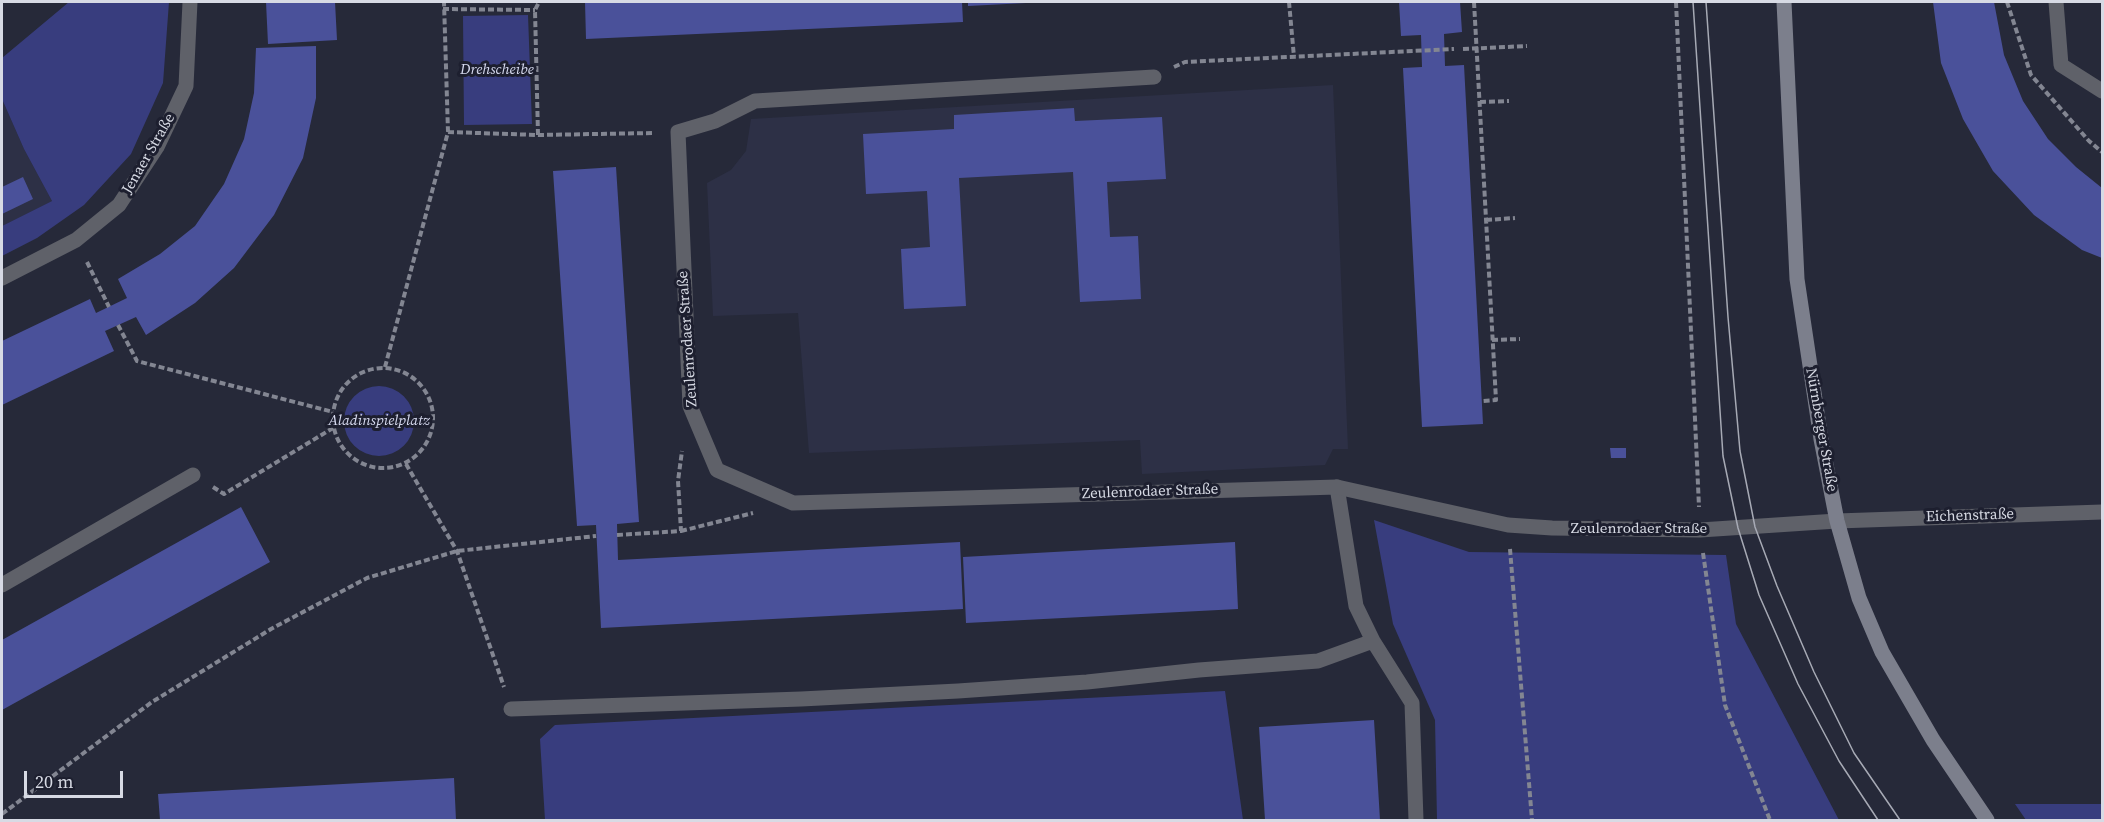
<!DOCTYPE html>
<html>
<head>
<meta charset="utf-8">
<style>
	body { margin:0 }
	#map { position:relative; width:2104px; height:822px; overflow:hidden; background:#262939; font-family:"Source Serif 4",serif }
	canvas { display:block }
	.frame { position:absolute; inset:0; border:3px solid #d7dae4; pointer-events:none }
	.scale { position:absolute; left:24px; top:771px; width:99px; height:27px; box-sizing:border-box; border:3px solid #d7dae4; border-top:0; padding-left:8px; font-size:18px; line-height:21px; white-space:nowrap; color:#d7dae4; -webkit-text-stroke:4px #1d1f2f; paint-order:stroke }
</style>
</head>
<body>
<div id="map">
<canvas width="2104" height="822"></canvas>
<div class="frame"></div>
<div class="scale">20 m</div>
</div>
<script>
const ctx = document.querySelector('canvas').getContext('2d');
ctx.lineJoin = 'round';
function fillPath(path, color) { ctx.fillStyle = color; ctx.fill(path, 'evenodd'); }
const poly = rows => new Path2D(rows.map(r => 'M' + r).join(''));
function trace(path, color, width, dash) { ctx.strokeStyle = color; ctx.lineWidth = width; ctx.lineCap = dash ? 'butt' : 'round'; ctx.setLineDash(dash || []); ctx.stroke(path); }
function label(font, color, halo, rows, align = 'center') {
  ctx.font = font + ' "Source Serif 4",serif'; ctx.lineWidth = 6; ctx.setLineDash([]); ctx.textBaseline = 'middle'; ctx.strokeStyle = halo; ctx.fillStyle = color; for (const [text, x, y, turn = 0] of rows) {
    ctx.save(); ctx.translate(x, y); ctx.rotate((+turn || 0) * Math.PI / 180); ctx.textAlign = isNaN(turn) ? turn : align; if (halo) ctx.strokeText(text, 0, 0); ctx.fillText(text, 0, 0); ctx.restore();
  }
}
const built = poly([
	[1333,85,1348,449,1333,449,1325,465,1142,474,1140,440,809,453,798,313,713,316,707,183,731,170,746,151,751,119],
	[2,99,24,149,52,201,2,226]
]);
const green = poly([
	[69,2,169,2,163,83,131,154,84,205,37,238,2,256,2,226,52,201,24,149,2,99,2,58],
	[528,15,532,124,464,125,463,16],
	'344 421a35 35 0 1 1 70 0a35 35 0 1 1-70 0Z',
	[1374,520,1469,552,1726,555,1736,624,1839,820,1437,820,1435,720,1393,624],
	[1225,691,1243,820,545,820,540,739,555,725],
	[2015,804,2102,804,2102,820,2026,820]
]);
const building = poly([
	[266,2,335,2,337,40,268,44],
	[585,2,962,2,963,22,586,39],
	[968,2,1026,2,1026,3,968,6],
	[1399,2,1460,2,1462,32,1444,34,1445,66,1464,65,1483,424,1422,427,1403,68,1422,67,1421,35,1401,36],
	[1933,2,1994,2,2004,55,2023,101,2048,139,2076,167,2102,188,2102,258,2082,250,2034,215,1993,171,1963,119,1941,63],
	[316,46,316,98,303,158,274,215,234,268,195,303,146,335,136,317,105,331,114,351,2,405,2,341,90,299,96,313,127,298,118,279,160,254,195,226,224,184,244,139,254,93,256,48],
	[1074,108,1075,121,1162,117,1166,179,1107,182,1110,237,1138,236,1141,299,1080,302,1073,172,959,178,966,306,904,309,901,249,930,247,927,191,866,194,863,134,954,129,954,115],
	[616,167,639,522,617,524,618,560,960,542,963,609,601,628,596,525,577,526,553,171],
	[23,177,33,199,2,214,2,187],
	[1610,448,1626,448,1626,458,1611,458],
	[241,507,270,562,2,710,2,640],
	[1235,542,1238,609,966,623,963,557],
	[1374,720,1380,820,1265,820,1259,727],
	[454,778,456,820,160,820,158,794]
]);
const path = poly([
	[1289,2,1294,57],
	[1474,2,1496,400,1482,401],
	[1676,2,1699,507],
	[2007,2,2031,75,2089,141,2102,152],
	[443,9,535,10],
	[1463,49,1527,46],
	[1174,67,1185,62,1454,49],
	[1480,102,1509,101],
	[448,132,538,135,535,10,539,2],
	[538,135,654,133],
	[1486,220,1515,218],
	[87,262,109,307],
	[118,325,137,361,333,412],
	[1492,340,1520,339],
	[385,367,448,132,444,2],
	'333 418a50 50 0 1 1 100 0a50 50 0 1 1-100 0Z',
	[406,464,457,551,504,687],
	[213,487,224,494,333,428],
	[681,531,753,513],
	[617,535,681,531,678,481,682,451],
	[1510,549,1532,820],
	[1703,553,1725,705,1770,820],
	[2,814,152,702,271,629,367,578,457,551,596,536]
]);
const service = poly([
	[1337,487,1356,606,1373,641,1412,703,1416,820],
	[511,709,801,699,958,691,1087,682,1199,670,1318,661,1373,641]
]);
const minor = poly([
	[2056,2,2061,65,2102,91],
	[1154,77,755,101,715,121,678,132,690,406,717,470,793,503,1337,487,1508,525,1552,528,1700,530,1837,521,2102,512],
	[2,278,76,240,119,205,157,147,186,86,190,2],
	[2,585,193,475]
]);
const secondary = poly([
	[1784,2,1797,279,1821,439,1837,521,1859,598,1882,652,1933,740,1987,820]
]);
const tram = poly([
	[1693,2,1723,456,1738,528,1759,595,1798,684,1839,761,1878,820],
	[1706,2,1728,317,1740,451,1755,527,1777,586,1814,672,1854,753,1900,820]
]);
const parkNames = [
	["Drehscheibe",497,70],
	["Aladinspielplatz",379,421]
];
const streetNames = [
	["Jenaer Straße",149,154,-60],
	["Zeulenrodaer Straße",688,339,-94],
	["Nürnberger Straße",1821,430,80],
	["Zeulenrodaer Straße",1150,492,-2],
	["Eichenstraße",1970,516,-2],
	["Zeulenrodaer Straße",1639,529]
];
fillPath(built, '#2d3046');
fillPath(green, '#383d7e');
fillPath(building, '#4a519a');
trace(path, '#838692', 4, [6, 3]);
trace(service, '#5f6169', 15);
trace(minor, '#5f6169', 15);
trace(secondary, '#7c7f8c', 15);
trace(tram, '#a7aab5', 1.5);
label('italic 15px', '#d5d9ee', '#1d1f2f', parkNames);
label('15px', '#d7dae4', '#1d1f2f', streetNames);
</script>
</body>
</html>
